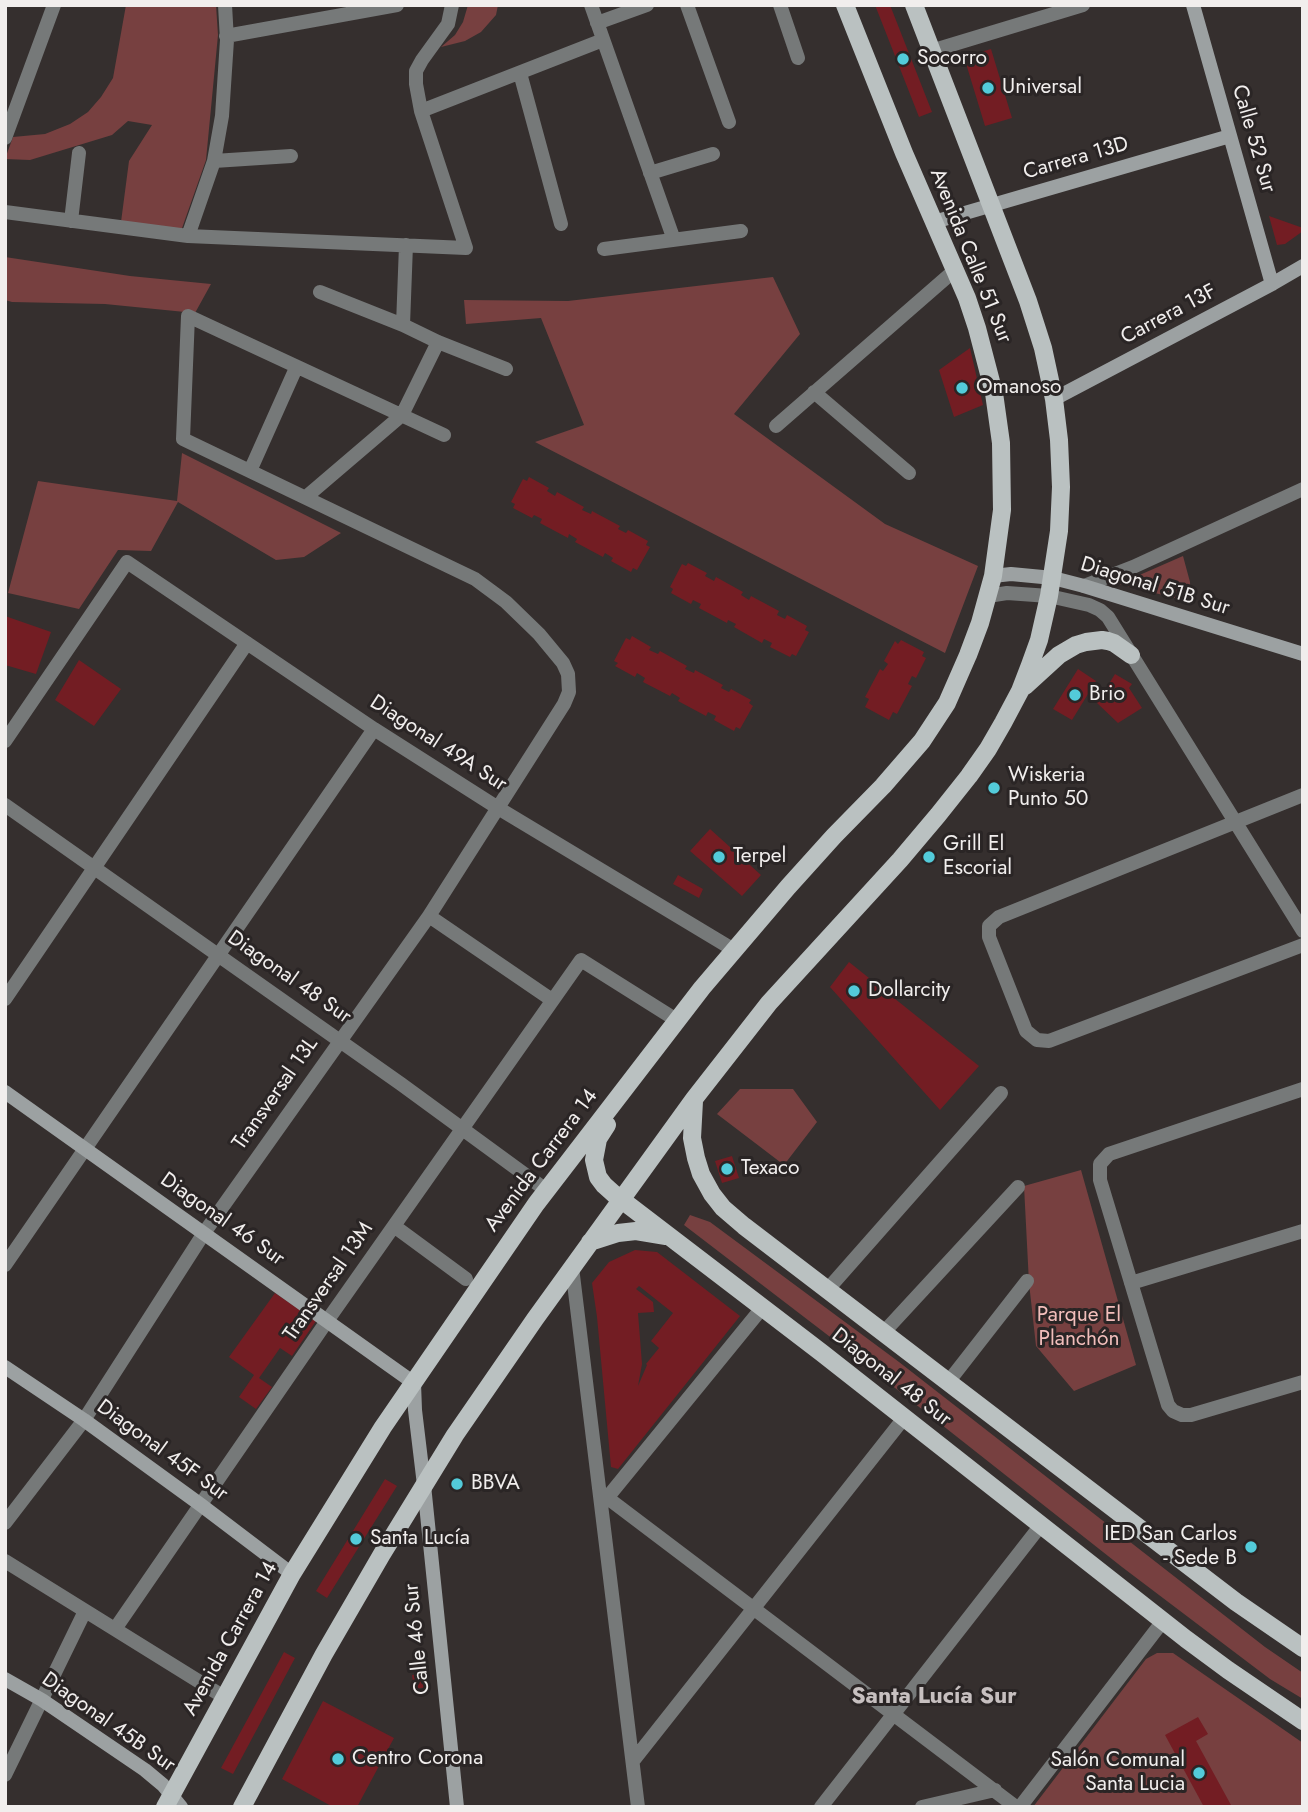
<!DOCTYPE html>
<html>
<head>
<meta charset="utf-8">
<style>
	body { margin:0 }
	#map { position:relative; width:1308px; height:1812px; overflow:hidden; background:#352f2e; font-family:Jost,sans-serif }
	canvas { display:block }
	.frame { position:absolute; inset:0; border:7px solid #f1eeed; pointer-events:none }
</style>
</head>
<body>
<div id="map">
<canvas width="1308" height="1812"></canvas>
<div class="frame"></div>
</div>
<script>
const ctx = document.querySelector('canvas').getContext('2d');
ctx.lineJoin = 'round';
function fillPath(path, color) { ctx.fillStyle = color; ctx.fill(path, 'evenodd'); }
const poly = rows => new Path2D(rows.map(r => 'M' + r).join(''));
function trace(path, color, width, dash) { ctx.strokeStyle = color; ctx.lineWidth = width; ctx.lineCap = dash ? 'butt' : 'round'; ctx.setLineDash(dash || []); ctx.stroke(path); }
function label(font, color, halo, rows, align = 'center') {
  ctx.font = font + ' Jost,sans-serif'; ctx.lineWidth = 6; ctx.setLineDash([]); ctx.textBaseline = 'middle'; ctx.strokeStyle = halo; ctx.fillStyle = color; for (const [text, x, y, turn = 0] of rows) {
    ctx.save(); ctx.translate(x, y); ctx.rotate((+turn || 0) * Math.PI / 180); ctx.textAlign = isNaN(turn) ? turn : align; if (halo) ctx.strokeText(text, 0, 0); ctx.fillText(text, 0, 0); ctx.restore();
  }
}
const green = poly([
	[126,5,216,5,218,35,206,160,181,231,121,222,129,161,152,125,128,121,112,135,30,160,5,159,13,137,45,134,70,124,88,112,101,97,113,78],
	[468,5,498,5,496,15,481,32,465,41,441,47,455,35,463,22],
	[5,257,130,276,211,284,195,313,105,304,12,302,5,300],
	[773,277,800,334,734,414,885,524,978,566,945,653,535,442,584,425,541,318,466,324,464,300,568,301],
	[182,453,341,533,304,557,276,560,178,502,151,551,118,550,79,609,8,593,38,481,177,501],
	[1183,556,1190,582,1191,602,1119,584],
	[740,1089,793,1089,817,1122,784,1165,717,1114],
	[1081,1170,1136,1365,1074,1391,1036,1346,1029,1283,1024,1186],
	[690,1215,710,1222,899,1362,1265,1647,1303,1673,1303,1699,1270,1679,1122,1567,838,1343,684,1225],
	[1157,1653,1173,1653,1303,1743,1303,1807,1033,1807,1146,1659]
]);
const building = poly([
	[875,5,890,5,932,112,919,117],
	[991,49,1012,118,985,126,964,57],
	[1269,216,1303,228,1303,231,1285,244,1277,245],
	[970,348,983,405,954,417,939,370],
	[529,477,549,488,547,491,555,496,557,492,584,507,582,510,591,514,592,511,620,526,618,529,626,533,628,530,648,541,646,545,650,547,637,570,633,568,631,572,611,561,613,558,605,553,603,557,575,542,577,539,569,534,568,538,540,523,542,519,534,515,532,518,513,508,515,504,511,502,523,479,527,481],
	[688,563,707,573,705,576,714,581,716,577,743,592,741,595,749,600,751,596,779,611,777,615,785,619,787,615,807,626,805,630,809,632,796,656,792,654,790,657,770,647,772,643,764,639,762,643,734,627,736,624,728,620,727,623,699,608,701,604,693,600,691,604,671,593,673,589,670,587,682,564,686,566],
	[5,616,51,632,36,674,5,665],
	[632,636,651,647,649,650,658,654,660,651,687,666,685,669,694,673,695,670,723,685,721,688,729,692,731,689,751,700,749,703,753,706,740,729,736,727,734,731,714,720,716,716,708,712,706,716,678,701,680,698,672,693,670,696,643,682,645,678,637,673,635,677,615,666,618,663,614,661,626,638,630,640],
	[901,640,924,652,922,656,926,658,916,678,912,676,908,684,912,686,897,714,893,712,889,720,865,707,869,699,865,697,880,669,883,671,888,664,884,661,895,641,898,644],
	[79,660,121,689,94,726,55,700],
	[1078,669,1096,681,1072,720,1053,709],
	[1115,674,1132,684,1129,688,1142,708,1118,723,1097,703],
	[710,829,761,875,742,896,690,851],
	[678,875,703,889,699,898,673,884],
	[849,962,979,1066,940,1110,830,987],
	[732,1156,739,1178,722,1183,715,1161],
	[635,1250,657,1252,740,1316,618,1469,611,1467,597,1317,592,1283,609,1262],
	[639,1286,673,1313,651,1341,659,1348,646,1364,647,1365,638,1386,642,1364,638,1313,654,1312,653,1302,636,1289],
	[275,1293,316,1321,292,1356,280,1348,259,1378,272,1387,256,1409,239,1397,254,1375,229,1357],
	[385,1479,397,1486,327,1598,316,1591],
	[284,1652,295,1658,233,1774,221,1768],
	[427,1673,429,1687,414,1689,412,1675],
	[323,1701,394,1738,357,1807,333,1807,282,1779],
	[1198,1717,1208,1734,1196,1741,1231,1805,1228,1807,1204,1807,1165,1735]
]);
const street = poly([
	[591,5,674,240],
	[687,5,729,122],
	[780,5,798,58],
	[597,23,647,5],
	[226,36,397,5],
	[931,51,1083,5],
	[520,73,561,224],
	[421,111,603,40],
	[5,138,54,5],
	[214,161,291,156],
	[650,173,713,154],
	[5,212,188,236,466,248,421,111,416,84,416,71,422,60,448,24,452,5],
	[71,221,79,153],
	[188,236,214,161,222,116,227,40,225,5],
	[604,249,741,231],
	[320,292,403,325,438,342,506,369],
	[403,325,406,245],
	[814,392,909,473],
	[776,426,955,270],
	[250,471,296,368],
	[306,497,402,415,438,342],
	[1084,586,1133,567,1303,489],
	[988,596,1007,593,1049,596,1089,605,1100,610,1108,617,1303,931],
	[5,741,127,562,374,729,498,808,734,950],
	[1303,795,999,917,989,926,989,937,1026,1031,1037,1040,1049,1041,1303,945],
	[5,805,401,1084,546,1190],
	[429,916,552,1000],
	[5,999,247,643],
	[1303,1089,1109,1154,1100,1164,1100,1180,1168,1405,1173,1411,1182,1415,1191,1415,1303,1382],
	[394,1226,466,1279],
	[5,1265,374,729],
	[572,1267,638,1807],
	[1131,1283,1303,1231],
	[828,1289,1001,1093],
	[884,1332,1018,1187],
	[949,1381,1027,1281],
	[601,1493,1016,1807],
	[607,1498,762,1308],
	[5,1523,84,1420,204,1233,429,916,564,704,569,692,568,674,563,663,539,634,506,602,475,579,183,439,188,316,444,435],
	[5,1561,224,1697],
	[115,1629,327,1321,581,960,678,1021],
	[633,1761,904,1418],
	[5,1775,85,1611],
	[821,1807,1041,1525],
	[922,1807,995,1790],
	[1020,1807,1163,1621]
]);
const secondary = poly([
	[1193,5,1272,284],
	[934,222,1230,136],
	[1054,399,1272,284,1303,266],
	[993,576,1011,574,1053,578,1084,586,1303,654],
	[5,1092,414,1383,415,1410,424,1485,457,1807],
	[5,1367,84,1420,201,1505,292,1574],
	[5,1679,42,1700,145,1770,163,1785,181,1807]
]);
const primary = poly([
	[1025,686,1059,655,1076,645,1086,642,1102,640,1108,641,1114,643,1131,655],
	[694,1101,692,1138,696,1158,701,1174,712,1194,723,1208,744,1226,1236,1602,1303,1648],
	[607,1125,598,1139,594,1160,598,1177,604,1185,614,1194,822,1353,1186,1639,1228,1670,1303,1721],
	[590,1242,618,1233,636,1231,666,1236],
	[165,1807,292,1574,383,1427,536,1204,702,988,788,887,834,836,883,786,922,741,947,703,968,655,980,623,993,576,1002,510,1001,443,994,393,977,328,967,298,904,153,845,5],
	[242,1807,324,1654,382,1554,455,1435,535,1319,694,1099,769,1003,900,860,938,815,969,776,988,749,1003,723,1020,691,1030,665,1039,640,1049,596,1059,531,1061,487,1059,440,1054,399,1043,348,1028,301,914,5]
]);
const markers = [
	[903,59,7,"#53cbda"],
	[988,88,7,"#53cbda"],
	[962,388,7,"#53cbda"],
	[1075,695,7,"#53cbda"],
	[994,788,7,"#53cbda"],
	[719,857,7,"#53cbda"],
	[929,857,7,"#53cbda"],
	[854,991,7,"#53cbda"],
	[727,1169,7,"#53cbda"],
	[457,1484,7,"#53cbda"],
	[356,1539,7,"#53cbda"],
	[1251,1547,7,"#53cbda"],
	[338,1759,7,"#53cbda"],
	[1199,1773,7,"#53cbda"]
];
const poiNames = [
	["Socorro",917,59],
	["Universal",1002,88],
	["Omanoso",976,388],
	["Brio",1089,695],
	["Wiskeria",1008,776],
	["Punto 50",1008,800],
	["Grill El",943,845],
	["Escorial",943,869],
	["Terpel",733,857],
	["Dollarcity",868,991],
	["Texaco",741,1169],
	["BBVA",471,1484],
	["IED San Carlos",1237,1535,"right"],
	["- Sede B",1237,1559,"right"],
	["Santa Lucía",370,1539],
	["Centro Corona",352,1759],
	["Salón Comunal",1185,1761,"right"],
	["Santa Lucia",1185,1785,"right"]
];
const streetNames = [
	["Calle 52 Sur",1253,139,74],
	["Carrera 13D",1076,159,-16],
	["Avenida Calle 51 Sur",970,256,68],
	["Carrera 13F",1169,315,-28],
	["Diagonal 51B Sur",1155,587,17],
	["Diagonal 49A Sur",438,744,33],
	["Diagonal 48 Sur",289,978,35],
	["Transversal 13L",276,1094,-55],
	["Avenida Carrera 14",542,1161,-53],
	["Diagonal 46 Sur",222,1220,35],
	["Transversal 13M",329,1282,-55],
	["Diagonal 48 Sur",891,1378,38],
	["Diagonal 45F Sur",162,1451,36],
	["Avenida Carrera 14",231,1639,-61],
	["Calle 46 Sur",418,1639,-96],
	["Diagonal 45B Sur",108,1723,35]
];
const parkNames = [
	["Parque El",1079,1316],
	["Planchón",1079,1340]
];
const neighbourhoodNames = [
	["Santa Lucía Sur",934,1697]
];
fillPath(green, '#774040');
fillPath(building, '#731d23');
trace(street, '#767979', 14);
trace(secondary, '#9ca1a2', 14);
trace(primary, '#bac1c1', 18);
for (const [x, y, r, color] of markers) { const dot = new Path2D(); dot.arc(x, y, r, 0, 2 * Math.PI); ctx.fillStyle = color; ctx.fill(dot); trace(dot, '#2a2525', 2.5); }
label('21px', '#f1eeed', '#2a2525', poiNames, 'left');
label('21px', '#f1eeed', '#2a2525', streetNames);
label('21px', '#f2bebb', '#2a2525', parkNames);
label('bold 23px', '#c7c0c0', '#2a2525', neighbourhoodNames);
</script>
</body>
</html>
